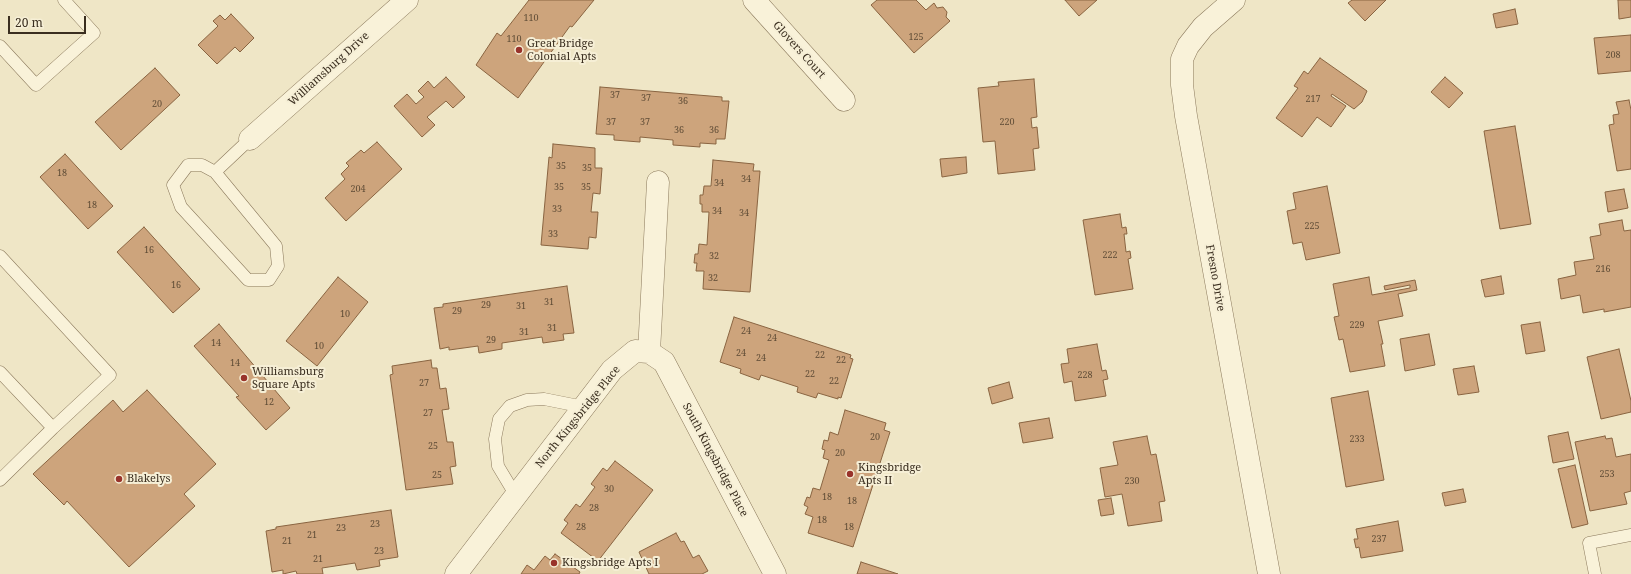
<!DOCTYPE html>
<html>
<head>
<meta charset="utf-8">
<style>
	body { margin:0 }
	#map { position:relative; width:1631px; height:574px; overflow:hidden; background:#efe6c6; font-family:"Noto Serif",serif }
	canvas { display:block }
	.scale { position:absolute; left:8px; top:16px; width:78px; height:18px; box-sizing:border-box; border:2px solid #3a2e1f; border-top:0; padding-left:5px; font-size:12px; line-height:14px; white-space:nowrap; color:#3a2e1f; -webkit-text-stroke:3px #f6efd6; paint-order:stroke }
</style>
</head>
<body>
<div id="map">
<canvas width="1631" height="574"></canvas>
<div class="scale">20 m</div>
</div>
<script>
const ctx = document.querySelector('canvas').getContext('2d');
ctx.lineJoin = 'round';
function fillPath(path, color) { ctx.fillStyle = color; ctx.fill(path, 'evenodd'); }
const poly = rows => new Path2D(rows.map(r => 'M' + r).join(''));
function trace(path, color, width, dash) { ctx.strokeStyle = color; ctx.lineWidth = width; ctx.lineCap = dash ? 'butt' : 'round'; ctx.setLineDash(dash || []); ctx.stroke(path); }
function label(font, color, halo, rows, align = 'center') {
  ctx.font = font + ' "Noto Serif",serif'; ctx.lineWidth = 4; ctx.setLineDash([]); ctx.textBaseline = 'middle'; ctx.strokeStyle = halo; ctx.fillStyle = color; for (const [text, x, y, turn = 0] of rows) {
    ctx.save(); ctx.translate(x, y); ctx.rotate((+turn || 0) * Math.PI / 180); ctx.textAlign = isNaN(turn) ? turn : align; if (halo) ctx.strokeText(text, 0, 0); ctx.fillText(text, 0, 0); ctx.restore();
  }
}
const building = poly([
	[529,0,594,0,572,27,570,26,518,98,476,65,497,33,501,36,529,0],
	[877,0,916,0,926,10,934,3,937,8,943,7,947,12,946,17,950,21,914,53,871,5,877,0],
	[1065,0,1097,0,1079,16,1065,0],
	[1352,0,1386,0,1365,21,1348,3,1352,0],
	[1618,0,1631,0,1631,17,1619,19,1618,0],
	[1515,9,1518,24,1496,28,1493,14,1515,9],
	[231,14,254,38,240,52,235,47,217,64,198,45,218,26,213,21,220,15,225,20,231,14],
	[1631,35,1631,71,1598,74,1594,38,1631,35],
	[1320,58,1367,91,1362,102,1354,109,1332,94,1331,96,1346,106,1331,127,1317,117,1302,137,1276,118,1298,88,1294,86,1304,71,1308,74,1320,58],
	[155,68,180,95,121,150,95,122,155,68],
	[446,77,465,97,453,108,446,101,427,117,435,125,422,137,394,106,407,94,416,104,424,97,418,91,428,81,434,88,446,77],
	[1445,77,1463,93,1449,108,1431,92,1445,77],
	[1034,79,1037,117,1031,118,1032,128,1037,127,1039,148,1033,149,1035,170,998,174,995,141,983,142,978,88,999,86,998,82,1034,79],
	[600,87,722,97,722,101,729,101,725,139,716,139,716,144,700,143,700,147,673,145,673,140,640,137,640,142,614,140,614,135,596,134,600,87],
	[1629,100,1631,110,1631,169,1617,171,1609,125,1614,124,1613,115,1619,114,1616,102,1629,100],
	[1515,126,1531,224,1500,229,1484,131,1515,126],
	[377,142,402,169,346,221,325,198,345,179,341,174,349,166,346,163,361,150,364,153,377,142],
	[553,144,595,148,595,168,602,168,600,194,593,193,591,212,598,212,596,238,589,237,588,249,541,245,549,157,552,158,553,144],
	[65,154,113,206,88,229,40,177,65,154],
	[966,157,967,173,942,177,940,159,966,157],
	[713,160,754,164,753,171,760,171,750,292,703,289,704,271,696,271,697,263,694,263,695,254,698,254,699,244,707,245,709,212,702,212,702,204,700,204,700,195,703,195,704,186,711,186,713,160],
	[1327,186,1340,253,1306,260,1302,242,1293,244,1287,211,1296,209,1293,193,1327,186],
	[1624,189,1628,208,1608,212,1605,192,1624,189],
	[1120,214,1122,228,1126,227,1127,234,1124,234,1126,252,1130,251,1131,258,1128,259,1133,289,1095,295,1083,220,1120,214],
	[1622,220,1624,231,1631,230,1631,307,1604,312,1604,309,1583,313,1580,295,1561,299,1558,279,1576,275,1574,262,1594,259,1590,237,1601,235,1599,224,1622,220],
	[144,227,200,289,173,313,117,252,144,227],
	[1501,276,1504,294,1485,297,1481,280,1501,276],
	[338,277,368,302,317,366,286,341,338,277],
	[1369,277,1372,295,1410,288,1410,285,1385,290,1384,286,1415,280,1417,290,1398,294,1403,316,1378,321,1383,344,1381,344,1385,366,1350,372,1343,339,1339,340,1334,317,1339,316,1333,284,1369,277],
	[567,286,574,333,563,334,564,340,543,343,542,337,502,343,502,349,479,353,478,346,449,350,449,347,440,349,434,308,443,307,443,304,567,286],
	[734,317,851,355,850,358,853,359,841,398,838,397,838,399,818,393,816,398,797,392,798,387,761,375,759,380,740,373,741,369,720,362,734,317],
	[1540,322,1545,351,1526,354,1521,325,1540,322],
	[219,324,290,408,266,430,236,397,239,396,194,346,219,324],
	[1429,334,1435,365,1405,371,1400,339,1429,334],
	[1097,344,1102,371,1106,370,1108,379,1103,380,1106,396,1075,401,1072,381,1064,383,1061,364,1069,363,1067,349,1097,344],
	[1619,349,1631,401,1631,412,1601,419,1587,357,1619,349],
	[431,360,432,368,437,368,440,389,446,388,449,409,442,410,447,442,453,442,456,466,450,467,453,484,406,490,390,375,393,374,392,366,431,360],
	[1474,366,1479,392,1458,395,1453,369,1474,366],
	[1009,382,1013,398,992,404,988,388,1009,382],
	[147,390,216,464,184,494,195,506,129,567,67,501,64,505,33,474,113,400,123,412,147,390],
	[1368,391,1384,480,1346,487,1331,398,1368,391],
	[845,410,886,423,884,430,890,432,853,547,808,533,813,517,805,514,808,507,804,505,807,497,810,498,813,488,820,490,829,460,823,458,825,450,822,449,824,440,828,441,830,432,838,435,845,410],
	[1049,418,1053,438,1023,443,1019,423,1049,418],
	[1568,432,1574,459,1553,463,1548,436,1568,432],
	[1147,436,1151,455,1156,454,1165,501,1159,502,1162,521,1128,526,1122,494,1105,497,1100,468,1118,465,1113,442,1147,436],
	[1605,436,1606,439,1612,438,1616,457,1631,454,1631,491,1624,493,1627,504,1590,511,1575,442,1605,436],
	[615,461,653,490,598,561,561,533,568,523,564,520,576,504,580,507,595,487,591,484,603,468,607,471,615,461],
	[1575,465,1588,524,1572,528,1558,469,1575,465],
	[1463,489,1466,502,1445,506,1442,493,1463,489],
	[1111,498,1114,514,1101,516,1098,500,1111,498],
	[391,510,398,557,379,560,380,566,357,570,355,563,322,568,323,574,297,574,296,571,283,574,283,570,272,572,266,531,276,529,276,527,391,510],
	[1398,521,1403,551,1361,558,1359,547,1356,548,1354,539,1358,539,1356,529,1398,521],
	[676,533,681,542,684,541,693,558,699,555,708,571,702,574,649,574,639,552,676,533],
	[555,554,580,572,579,574,521,574,527,565,534,570,545,556,550,560,555,554],
	[861,562,898,574,857,574,861,562]
]);
const lane = poly([
	[0,46,36,85,94,33,64,0],
	[215,172,276,246,278,266,269,280,248,280,181,207,173,185,188,165,202,165,215,172,250,139],
	[0,256,110,375,53,428,0,372],
	[0,480,53,428],
	[516,496,498,466,495,439,499,419,510,406,527,400,544,399,584,407],
	[1595,574,1589,543,1631,535]
]);
const street = poly([
	[754,0,844,100],
	[1234,0,1203,27,1188,46,1182,59,1182,85,1186,116,1269,574],
	[250,139,407,0],
	[649,352,658,182],
	[456,574,612,370,635,351,649,352,664,362,775,574]
]);
const markers = [
	[519,50,4,"#99332b"],
	[244,378,4,"#99332b"],
	[850,474,4,"#99332b"],
	[119,479,4,"#99332b"],
	[554,563,4,"#99332b"]
];
const numberNames = [
	["110",531,18],
	["125",916,37],
	["110",514,39],
	["208",1613,55],
	["37",615,95],
	["37",646,98],
	["217",1313,99],
	["36",683,101],
	["20",157,104],
	["37",611,122],
	["37",645,122],
	["220",1007,122],
	["36",679,130],
	["36",714,130],
	["35",561,166],
	["35",587,168],
	["18",62,173],
	["34",746,179],
	["34",719,183],
	["35",559,187],
	["35",586,187],
	["204",358,189],
	["18",92,205],
	["33",557,209],
	["34",717,211],
	["34",744,213],
	["225",1312,226],
	["33",553,234],
	["16",149,250],
	["222",1110,255],
	["32",714,256],
	["216",1603,269],
	["32",713,278],
	["16",176,285],
	["31",549,302],
	["29",486,305],
	["31",521,306],
	["29",457,311],
	["10",345,314],
	["229",1357,325],
	["31",552,328],
	["24",746,331],
	["31",524,332],
	["24",772,338],
	["29",491,340],
	["14",216,343],
	["10",319,346],
	["24",741,353],
	["22",820,355],
	["24",761,358],
	["22",841,360],
	["14",235,363],
	["22",810,374],
	["228",1085,375],
	["22",834,381],
	["27",424,383],
	["12",269,402],
	["27",428,413],
	["20",875,437],
	["233",1357,439],
	["25",433,446],
	["20",840,453],
	["253",1607,474],
	["25",437,475],
	["230",1132,481],
	["30",609,489],
	["18",827,497],
	["18",852,501],
	["28",594,508],
	["18",822,520],
	["23",375,524],
	["28",581,527],
	["18",849,527],
	["23",341,528],
	["21",312,535],
	["237",1379,539],
	["21",287,541],
	["23",379,551],
	["21",318,559]
];
const poiNames = [
	["Great Bridge",527,44],
	["Colonial Apts",527,57],
	["Williamsburg",252,372],
	["Square Apts",252,385],
	["Kingsbridge",858,468],
	["Apts II",858,481],
	["Blakelys",127,479],
	["Kingsbridge Apts I",562,563]
];
const streetNames = [
	["Glovers Court",799,50,48],
	["Williamsburg Drive",329,69,-42],
	["Fresno Drive",1215,278,80],
	["North Kingsbridge Place",578,417,-51],
	["South Kingsbridge Place",715,460,62]
];
fillPath(building, '#cda47c');
trace(building, '#896441', 1);
trace(lane, '#8a785b', 13);
trace(street, '#8a785b', 23);
trace(lane, '#f9f2d9', 12);
trace(street, '#f9f2d9', 22);
for (const [x, y, r, color] of markers) { const dot = new Path2D(); dot.arc(x, y, r, 0, 2 * Math.PI); ctx.fillStyle = color; ctx.fill(dot); trace(dot, '#f6efd6', 1.5); }
label('9px', '#5f4c36', null, numberNames);
label('11px', '#3a2e1f', '#f6efd6', poiNames, 'left');
label('11px', '#3a2e1f', '#f6efd6', streetNames);
</script>
</body>
</html>
